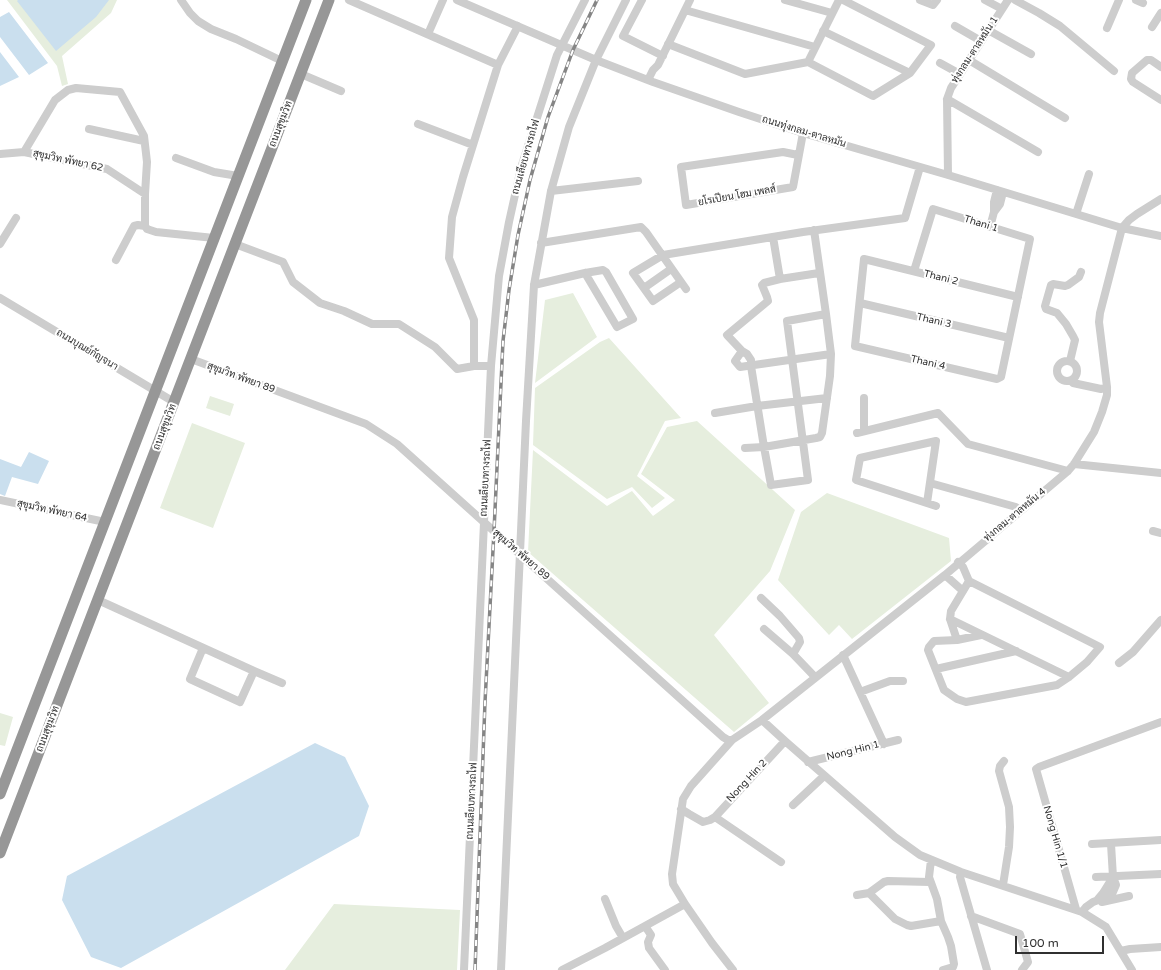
<!DOCTYPE html>
<html>
<head>
<meta charset="utf-8">
<style>
	body { margin:0 }
	#map { position:relative; width:1161px; height:970px; overflow:hidden; background:#fff; font-family:"Varela Round",sans-serif }
	canvas { display:block }
	.scale { position:absolute; left:1015px; top:936px; width:89px; height:18px; box-sizing:border-box; border:2px solid #303030; border-top:0; padding-left:5px; font-size:12px; line-height:14px; white-space:nowrap; color:#303030; -webkit-text-stroke:3px #fff; paint-order:stroke }
</style>
</head>
<body>
<div id="map">
<canvas width="1161" height="970"></canvas>
<div class="scale">100 m</div>
</div>
<script>
const ctx = document.querySelector('canvas').getContext('2d');
ctx.lineJoin = 'round';
function fillPath(path, color) { ctx.fillStyle = color; ctx.fill(path, 'evenodd'); }
const poly = rows => new Path2D(rows.map(r => 'M' + r).join(''));
function trace(path, color, width, dash) { ctx.strokeStyle = color; ctx.lineWidth = width; ctx.lineCap = dash ? 'butt' : 'round'; ctx.setLineDash(dash || []); ctx.stroke(path); }
function label(font, color, halo, rows, align = 'center') {
  ctx.font = font + ' "Varela Round",Sarabun,sans-serif'; ctx.lineWidth = 4; ctx.setLineDash([]); ctx.textBaseline = 'middle'; ctx.strokeStyle = halo; ctx.fillStyle = color; for (const [text, x, y, turn = 0] of rows) {
    ctx.save(); ctx.translate(x, y); ctx.rotate((+turn || 0) * Math.PI / 180); ctx.textAlign = isNaN(turn) ? turn : align; if (halo) ctx.strokeText(text, 0, 0); ctx.fillText(text, 0, 0); ctx.restore();
  }
}
const green = poly([
	[7,0,117,0,111,13,62,56,68,84,62,86,57,66],
	[573,293,597,337,535,383,545,300],
	[609,338,681,418,665,421,637,476,665,498,652,508,632,487,607,499,533,445,535,388,600,342],
	[210,396,234,404,230,416,206,408],
	[697,421,795,510,770,571,714,635,769,703,734,732,528,552,533,450,607,506,632,491,653,516,675,500,641,474,667,427],
	[192,423,245,443,213,528,160,508],
	[827,493,949,538,951,561,852,639,839,625,829,635,778,580,801,512],
	[0,713,13,717,5,746,0,745],
	[334,904,460,910,457,970,285,970]
]);
const water = poly([
	[18,0,109,0,96,17,56,51,17,1],
	[9,12,48,63,29,75,0,37,0,17],
	[0,52,19,77,0,86],
	[29,452,49,461,38,484,12,477,5,496,0,494,0,459,21,467],
	[315,743,345,757,369,806,359,836,121,968,91,957,62,900,67,876]
]);
const minor = poly([
	[181,0,190,13,198,21,211,29,236,39,282,61],
	[349,0,498,65],
	[457,0,596,60,653,82,739,112,803,133,948,175,1122,228,1161,236],
	[642,0,623,36,663,56],
	[785,0,832,13],
	[920,0,933,5,937,0],
	[985,0,1002,9],
	[1015,0,1039,13,1060,26,1114,71],
	[1136,0,1143,3],
	[685,10,815,47],
	[955,26,981,41],
	[1152,27,1161,13],
	[1107,28,1119,0],
	[988,30,1031,54],
	[823,31,910,73],
	[428,34,443,0],
	[668,44,745,74,808,62,873,96,910,73,931,45,843,0],
	[969,60,1065,118],
	[808,62,839,0],
	[940,63,960,74],
	[1161,67,1151,60,1147,60,1132,73,1131,79,1133,82,1161,100],
	[301,74,341,91],
	[648,80,653,70,658,65,690,0],
	[947,99,1038,152],
	[418,124,473,145],
	[89,129,144,141],
	[24,152,55,100,68,90,76,88,120,92,144,136,147,162,145,194],
	[0,154,24,152,107,169,145,194,145,226,147,229,156,232,214,238],
	[798,155,783,152,681,167,686,205,793,187,803,133],
	[176,158,214,172,238,176],
	[948,175,947,99,951,88,1008,0],
	[551,191,638,181],
	[994,212,994,202,997,190],
	[1076,214,1089,174],
	[990,227,994,212,1000,204,1003,192],
	[773,237,780,279],
	[541,243,641,227,646,232,686,289],
	[0,244,16,218],
	[235,244,283,262,293,282,320,303,344,311,372,324,399,324,435,347,457,369,474,366],
	[116,260,134,226,138,225,145,226],
	[914,271,933,209,1030,239,1001,377,997,379,855,346,864,259,1018,297],
	[819,273,780,279,764,283,762,285,767,297,768,301,727,335,742,351,747,354,751,360,751,366,764,447,771,485,808,480,787,321,826,314],
	[681,282,653,301,633,273,663,255,803,232,905,218,920,167],
	[534,285,585,273,603,270,606,272,633,319,617,327,585,273],
	[644,288,671,269],
	[0,298,174,402],
	[860,303,1009,338],
	[742,351,735,361,740,367,831,354],
	[191,359,366,424,397,444,723,737,728,740,732,740,762,720,945,575,1068,471,1074,464,1094,432,1102,412,1107,395,1107,387,1099,322,1100,313,1122,228,1129,220,1137,214,1161,199],
	'1057 371a10 10 0 1 1 20 0a10 10 0 1 1-20 0Z',
	[1070,361,1075,340,1073,336,1066,324,1057,313,1046,309,1045,306,1051,285,1053,284,1065,286,1068,285,1079,277,1081,272],
	[491,366,474,366,474,320,449,258,452,217,463,177,498,65,518,26],
	[1071,381,1073,383,1101,389,1107,387],
	[864,398,864,431],
	[715,413,757,406,827,398],
	[857,433,938,413,968,444,1068,471],
	[745,448,764,447,816,438,820,437,822,433,830,376,831,354,826,314,814,230],
	[1074,464,1161,473],
	[930,483,1016,507,1020,511],
	[0,500,105,522],
	[927,503,936,441,860,458,856,480,936,506],
	[1153,531,1161,533],
	[958,562,963,567,969,581,1100,647,1087,662,1069,677,1057,685,966,702,957,699,944,690,928,650,929,647,934,641,957,640,981,635],
	[945,575,963,591],
	[761,598,780,616,799,638,800,642,793,654,815,677],
	[98,600,254,671,240,702,190,679,203,648],
	[950,619,1069,677],
	[764,629,793,654],
	[957,640,950,619,951,611,969,581],
	[843,655,884,744],
	[1119,663,1133,652,1161,620],
	[936,669,1016,651],
	[254,671,282,683],
	[860,692,890,681,903,681],
	[762,720,785,741,895,837,920,855,961,872,1082,912,1106,927,1132,970],
	[732,740,691,786,683,799,672,874,673,884,685,904,712,943,733,970],
	[808,762,898,740],
	[793,805,824,776],
	[681,809,689,814,703,822,710,820,715,817,785,741],
	[715,817,781,862],
	[1092,844,1161,840],
	[931,860,929,877,937,899,941,921,948,937,951,946,954,964,953,967,943,970],
	[961,872,960,877,987,970],
	[1096,877,1161,874],
	[1003,885,1009,847,1010,827,1009,807,999,771,1000,766,1004,761],
	[869,893,895,919,907,925,911,926,941,921],
	[857,895,869,893,884,882,888,881,930,882],
	[605,899,616,926,623,938],
	[1098,899,1103,893,1113,877],
	[1102,902,1129,896],
	[1076,909,1036,769,1039,767,1161,722],
	[1082,912,1086,907,1093,902,1109,896,1113,892,1116,885,1113,877,1111,844],
	[971,916,1020,934,1028,962,1022,970],
	[645,926,651,935,648,942,649,948,665,970],
	[1121,951,1130,949,1161,947],
	[464,970,491,366,499,276,509,222,521,168,557,55,585,0],
	[501,970,526,421,534,285,551,191,569,127,596,60,626,0],
	[562,970,605,948,685,904]
]);
const highway = poly([
	[0,794,306,0],
	[0,853,329,0]
]);
const rail = poly([
	[475,970,485,702,494,531,503,341,509,290,518,235,530,180,548,117,573,50,597,0]
]);
const streetNames = [
	["ทุ่งกลม-ตาลหมัน 1",975,50,-57],
	["ถนนสุขุมวิท",281,124,-69],
	["ถนนทุ่งกลม-ตาลหมัน",804,132,17],
	["ถนนเลียบทางรถไฟ",526,157,-74],
	["สุขุมวิท พัทยา 62",68,161,12],
	["ยโรเปียน โฮม เพลส์",737,196,-10],
	["Thani 1",981,224,17],
	["Thani 2",941,278,14],
	["Thani 3",934,321,13],
	["ถนนบุณย์กัญจนา",87,350,31],
	["Thani 4",928,363,13],
	["สุขุมวิท พัทยา 89",241,378,20],
	["ถนนสุขุมวิท",165,427,-69],
	["ถนนเลียบทางรถไฟ",486,478,-87],
	["สุขุมวิท พัทยา 64",52,511,12],
	["ทุ่งกลม-ตาลหมัน 4",1015,515,-40],
	["สุขุมวิท พัทยา 89",521,555,41],
	["ถนนสุขุมวิท",48,729,-69],
	["Nong Hin 1",853,751,-14],
	["Nong Hin 2",747,781,-47],
	["ถนนเลียบทางรถไฟ",472,801,-87],
	["Nong Hin 1/1",1055,837,74]
];
fillPath(green, '#e6eede');
fillPath(water, '#cadfee');
trace(minor, '#cdcdcd', 8);
trace(highway, '#979797', 11);
trace(rail, '#858585', 3.5);
trace(rail, '#fff', 2, [6]);
label('10px', '#303030', '#fff', streetNames);
</script>
</body>
</html>
